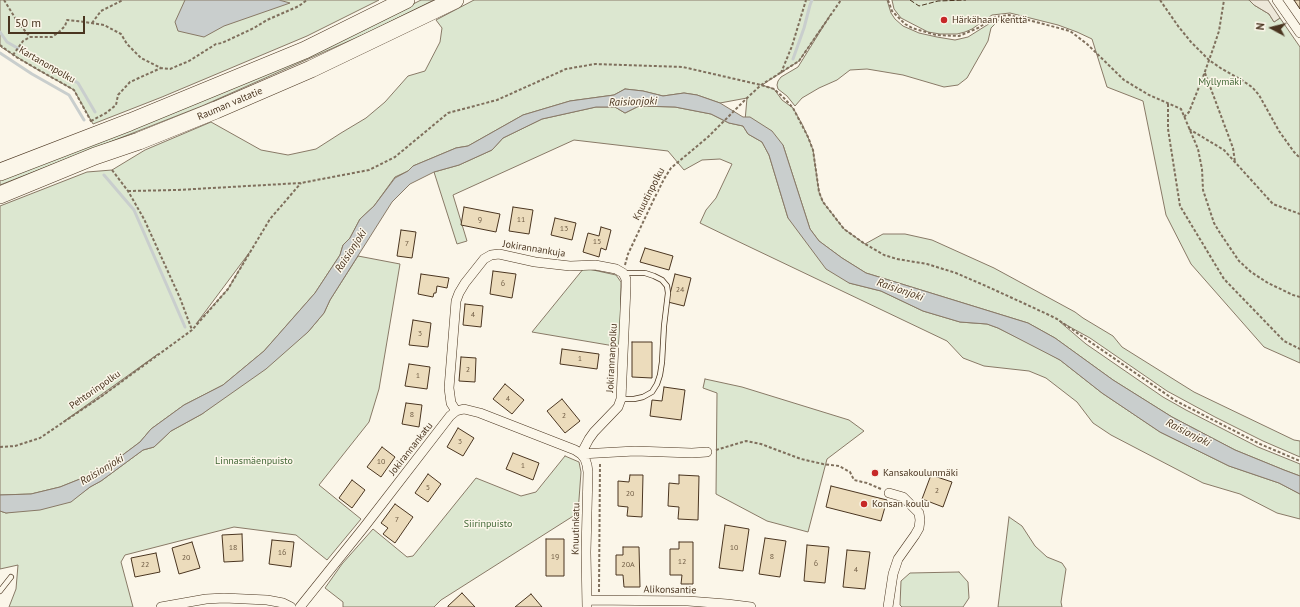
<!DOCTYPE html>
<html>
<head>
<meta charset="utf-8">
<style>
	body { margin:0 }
	#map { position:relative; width:1300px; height:607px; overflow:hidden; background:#fbf6e9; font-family:"PT Sans",sans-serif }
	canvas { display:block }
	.north { position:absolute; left:1252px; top:8px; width:40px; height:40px; -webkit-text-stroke:3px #fbf6e9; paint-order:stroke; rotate:277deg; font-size:11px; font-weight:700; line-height:16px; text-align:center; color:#4a3520 }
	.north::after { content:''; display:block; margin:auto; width:14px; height:18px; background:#4a3520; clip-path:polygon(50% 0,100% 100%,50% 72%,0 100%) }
	.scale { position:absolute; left:8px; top:16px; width:77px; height:18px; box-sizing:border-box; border:2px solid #4a3520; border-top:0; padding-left:5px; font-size:12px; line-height:14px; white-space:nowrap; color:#4a3520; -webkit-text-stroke:3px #fbf6e9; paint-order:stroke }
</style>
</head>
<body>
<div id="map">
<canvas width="1300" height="607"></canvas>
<div class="north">N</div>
<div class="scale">50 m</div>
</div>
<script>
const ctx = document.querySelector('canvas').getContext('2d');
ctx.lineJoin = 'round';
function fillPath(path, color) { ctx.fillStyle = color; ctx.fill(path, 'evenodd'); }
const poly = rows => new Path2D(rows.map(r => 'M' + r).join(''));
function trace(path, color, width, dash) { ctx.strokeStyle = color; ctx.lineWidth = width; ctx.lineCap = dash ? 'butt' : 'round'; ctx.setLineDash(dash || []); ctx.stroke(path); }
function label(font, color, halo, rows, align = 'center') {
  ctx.font = font + ' "PT Sans",sans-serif'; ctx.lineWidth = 3; ctx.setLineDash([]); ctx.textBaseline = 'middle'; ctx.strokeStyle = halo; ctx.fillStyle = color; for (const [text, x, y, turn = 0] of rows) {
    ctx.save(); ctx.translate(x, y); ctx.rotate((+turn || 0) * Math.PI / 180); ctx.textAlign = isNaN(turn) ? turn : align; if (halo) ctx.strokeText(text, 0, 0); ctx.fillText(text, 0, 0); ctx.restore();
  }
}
const green = poly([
	[0,0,379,0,307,36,162,97,93,124,74,90,33,67,1,47,0,45,0,0],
	[421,0,434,0,367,33,202,106,0,185,0,178,366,28,421,0],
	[474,0,887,0,891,13,895,19,903,26,919,33,937,37,955,40,968,37,995,20,999,20,991,28,988,41,967,78,958,85,944,87,903,75,867,69,850,70,837,80,819,88,802,98,795,106,787,96,778,89,777,85,778,81,781,77,798,67,831,14,799,61,762,85,774,89,782,100,793,108,802,124,808,137,813,150,819,192,823,202,844,229,865,244,883,234,905,234,932,240,994,268,1075,312,1083,318,1113,336,1122,347,1194,392,1294,440,1300,441,1300,457,1263,441,1215,417,1167,391,1090,338,1059,321,1086,344,1163,397,1186,410,1258,447,1300,464,1300,476,1284,470,1235,450,1172,417,1113,380,1055,338,1028,323,866,273,842,258,819,241,810,229,783,145,745,121,747,98,720,103,697,95,684,93,663,96,643,91,625,89,614,95,570,101,523,115,468,146,456,148,413,166,408,171,395,177,374,206,360,219,350,238,343,245,340,255,315,293,264,351,223,385,184,405,151,429,140,442,116,460,90,475,60,487,31,494,0,495,0,206,87,172,112,170,145,150,211,122,261,150,288,155,316,149,341,133,366,118,385,102,408,76,425,71,440,42,442,28,436,20,474,0],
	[249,253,228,289,196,324,249,253],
	[158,354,102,396,63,422,158,354],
	[892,0,1249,0,1254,5,1269,14,1274,22,1280,18,1300,47,1300,363,1264,347,1191,264,1166,215,1143,101,1107,87,1092,39,1077,32,1058,25,1010,13,992,15,972,29,965,32,957,34,940,34,928,32,901,18,894,9,892,0],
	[639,106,675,107,711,114,729,123,743,126,748,134,762,142,769,155,788,218,849,283,881,291,923,311,960,322,987,324,998,328,1037,347,1060,360,1102,393,1160,432,1229,466,1279,483,1300,494,1300,519,1277,513,1240,494,1203,483,1111,435,1093,423,1077,402,1046,378,1029,371,984,366,963,358,947,341,733,239,700,223,706,210,716,198,732,164,720,159,702,160,684,170,668,151,574,140,453,195,467,241,457,244,434,172,459,165,492,150,503,138,542,119,596,107,615,107,625,113,639,106],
	[358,256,400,264,379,389,369,422,319,485,361,519,327,560,296,535,234,527,125,555,121,562,133,607,9,607,16,589,18,565,0,569,0,511,6,513,71,501,90,487,101,481,143,450,154,447,171,431,202,414,308,332,324,313,330,300,358,256],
	[584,268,616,275,621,282,620,347,532,332,584,268],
	[705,379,742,387,849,420,864,431,827,459,808,532,767,521,716,494,717,393,703,388,705,379],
	[565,456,579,462,581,472,578,513,441,600,434,607,343,607,343,602,325,588,342,564,373,529,407,557,413,556,476,478,521,496,536,492,565,456],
	[1009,517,1022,526,1035,546,1047,557,1062,563,1066,569,1061,602,1062,607,998,607,1009,517],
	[959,572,968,582,969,598,963,607,902,607,900,605,901,581,910,573,959,572]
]);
const parking = poly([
	[1249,0,1268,0,1280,18,1274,22,1269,14,1254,5,1249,0]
]);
const water = poly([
	[185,0,279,0,290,3,224,26,204,37,178,31,175,22,185,0],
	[625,89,643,91,663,96,684,93,697,95,720,103,743,117,750,117,772,131,783,145,810,229,819,241,842,258,866,273,1028,323,1055,338,1113,380,1172,417,1235,450,1284,470,1300,476,1300,494,1279,483,1229,466,1160,432,1102,393,1060,360,998,328,987,324,960,322,923,311,881,291,849,283,826,269,788,218,769,155,762,142,748,134,743,126,729,123,711,114,675,107,639,106,625,113,615,107,596,107,542,119,503,138,492,150,459,165,434,172,410,184,392,202,330,300,324,313,308,332,266,369,202,414,171,431,154,447,143,450,101,481,90,487,71,502,40,510,6,513,0,511,0,495,31,494,60,487,90,475,116,460,140,442,151,429,184,405,223,385,264,351,315,293,340,255,343,245,350,238,360,219,374,206,395,178,408,171,413,166,456,148,468,146,523,115,570,101,614,95,625,89]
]);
const stream = poly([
	[0,32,7,42,78,83,95,112],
	[0,53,32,74,69,95,84,120],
	[793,59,804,28,810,5,812,0],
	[104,175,134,210,185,327]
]);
const building = poly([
	[1294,0,1300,0,1300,9,1294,0],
	[464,207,500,214,496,232,461,225,464,207],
	[513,207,533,210,529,234,509,231,513,207],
	[555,218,576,223,572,240,551,235,555,218],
	[601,227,611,230,606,250,601,248,599,257,583,252,588,233,599,236,601,227],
	[401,230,416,232,412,258,397,256,401,230],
	[645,248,673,256,669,270,640,262,645,248],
	[493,271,516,274,512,298,490,294,493,271],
	[421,274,449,278,447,288,437,286,436,293,434,293,433,297,418,294,421,274],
	[675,274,691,278,684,306,668,302,675,274],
	[465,304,483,306,481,327,463,325,465,304],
	[413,320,431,323,428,347,409,345,413,320],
	[632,342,652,342,652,378,632,377,632,342],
	[562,349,599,354,597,369,560,364,562,349],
	[461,357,476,358,475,382,459,381,461,357],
	[409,364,430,367,427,389,405,386,409,364],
	[505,384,524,400,512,414,493,399,505,384],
	[664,387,685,390,681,420,650,416,652,400,662,401,664,387],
	[562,399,580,421,565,433,547,411,562,399],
	[406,403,422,405,419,427,402,424,406,403],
	[458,428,474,438,463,456,447,447,458,428],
	[382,447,395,457,381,477,367,467,382,447],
	[513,453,539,463,533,480,506,469,513,453],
	[428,474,441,484,428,502,415,493,428,474],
	[630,475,643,475,642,517,627,516,628,507,618,506,618,481,629,482,630,475],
	[679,475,699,476,698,520,678,519,679,507,668,506,669,483,679,484,679,475],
	[931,475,952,482,943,507,922,499,931,475],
	[352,480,365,490,352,508,339,498,352,480],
	[831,486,887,500,881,521,826,507,831,486],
	[395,504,413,517,395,543,383,534,388,528,381,523,395,504],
	[725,525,749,529,743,571,719,568,725,525],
	[242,534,243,561,224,562,222,535,242,534],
	[765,538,786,541,780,577,759,574,765,538],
	[546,539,564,539,564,576,546,576,546,539],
	[272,540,294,542,291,567,269,564,272,540],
	[192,542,200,568,179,574,172,548,192,542],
	[679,542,693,542,693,584,681,584,682,575,670,575,670,549,679,549,679,542],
	[807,545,829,547,825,583,804,581,807,545],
	[623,547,639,547,640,587,624,587,623,575,616,575,616,555,623,555,623,547],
	[847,550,870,552,865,589,843,587,847,550],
	[156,553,160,572,135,577,131,558,156,553],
	[462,593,475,607,448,607,448,606,462,593],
	[531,594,542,607,515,607,531,594]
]);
const path = poly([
	[4,0,17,21,30,37],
	[888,0,892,11,905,24,912,28,936,35,959,36,978,28,995,17,1009,15,1070,31,1087,44,1124,80,1149,95,1181,109,1198,149,1202,169,1203,190,1214,223,1220,233,1239,261,1251,272,1268,283,1293,295,1300,297],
	[1160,0,1178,26,1191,42,1209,60,1222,69,1240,79,1252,87,1259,95,1279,131,1294,152,1300,158],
	[92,23,101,11,123,0],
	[0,45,16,57,74,90,92,123],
	[13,55,23,41,30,37,52,37,59,32,65,26,67,20,85,22,104,25,121,34,127,44,141,58,161,68,170,69,189,61,216,44,222,43,254,28,267,20,299,6,307,0],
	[781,73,792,46,806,0],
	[1205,73,1233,148,1235,162],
	[1168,104,1168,129,1180,206,1224,279,1284,341,1300,349],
	[1184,117,1189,112,1203,77,1213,49,1219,31,1224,0],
	[91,121,106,113,116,105,118,95,130,82,161,68],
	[1189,129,1224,150,1273,204,1300,214],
	[112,170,128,191,144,219,180,298,192,330],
	[128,191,177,190,301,183,369,170,395,157,448,113,497,100,566,69,595,64,683,67,761,85,774,89,783,97,793,108,808,137,813,150,819,192,823,202,844,229,865,244,884,255,897,259,927,264,956,273,986,286,1047,314,1057,319,1176,401,1260,444,1300,461],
	[625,265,628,254,654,199,664,179,671,168,708,137,747,98,761,85,799,61,841,0],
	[0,447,15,446,40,438,102,396,192,330,228,289,270,219,301,183],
	[716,450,746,441,761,444,801,459,823,464,839,466,850,472,854,480,867,483,881,489],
	[599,592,600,462]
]);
const service = poly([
	[621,399,634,399,643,397,652,392,657,384,660,375,662,362,664,326,668,293,667,286,662,280,654,276,645,273,623,273],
	[0,591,11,577]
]);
const minor = poly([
	[1277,0,1300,33],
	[456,411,451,403,449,388,456,301,459,293,465,283,484,259,491,255,499,254,535,262,570,266,595,265,616,269,623,273,626,279,626,287,621,399,618,407,594,432,589,439,581,454],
	[581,454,635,451,692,453,707,452],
	[588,600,688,601,727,604,751,607],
	[161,607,206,599,224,598,267,600,283,603,291,607],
	[300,607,365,526,450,416,456,411,464,409,480,413,575,450,581,454,585,459,587,465,588,472,586,552,587,607],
	[888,607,893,574,898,559,915,535,919,528,920,520,919,513,903,497,889,493]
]);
const motorway = poly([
	[0,172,130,122,305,50,406,0],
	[0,195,95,156,139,141,216,110,311,69,455,0]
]);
const fence = poly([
	[910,0,919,6,938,1,966,0]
]);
const markers = [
	[944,20,4,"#c62828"],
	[875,473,4,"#c62828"],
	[864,504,4,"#c62828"]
];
const numberNames = [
	["9",480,220],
	["11",521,220],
	["13",564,229],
	["15",597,242],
	["7",407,244],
	["6",503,284],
	["24",680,290],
	["4",473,315],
	["3",420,334],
	["1",580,359],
	["2",468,370],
	["1",418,376],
	["4",508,399],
	["8",412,415],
	["2",564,416],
	["3",460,442],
	["10",381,462],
	["1",523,466],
	["5",428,488],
	["2",937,491],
	["20",630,494],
	["7",397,520],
	["18",233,548],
	["10",734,548],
	["16",282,553],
	["19",555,557],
	["8",772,557],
	["20",186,558],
	["12",682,562],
	["6",816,564],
	["22",145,565],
	["20A",628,565],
	["4",856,570]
];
const poiNames = [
	["Härkähaan kenttä",952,20],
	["Kansakoulunmäki",883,473],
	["Konsan koulu",872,504]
];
const streetNames = [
	["Kartanonpolku",47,65,30],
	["Rauman valtatie",230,104,-23],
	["Knuutinpolku",649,194,-63],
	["Jokirannankuja",534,249,9],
	["Jokirannanpolku",612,358,-87],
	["Pehtorinpolku",95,390,-35],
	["Jokirannankatu",411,449,-52],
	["Knuutinkatu",576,529,-89],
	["Alikonsantie",670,590,1]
];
const parkNames = [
	["Myllymäki",1220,82],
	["Linnasmäenpuisto",254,461],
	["Siirinpuisto",488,524]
];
const waterNames = [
	["Raisionjoki",633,102,-2],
	["Raisionjoki",351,251,-57],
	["Raisionjoki",900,290,19],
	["Raisionjoki",1188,433,27],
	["Raisionjoki",102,470,-31]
];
fillPath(green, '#dce7d0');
trace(green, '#887966', 1);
fillPath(parking, '#ede7d9');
trace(parking, '#887966', 1);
fillPath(water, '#c9cecd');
trace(water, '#887966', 1);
trace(stream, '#c9cecd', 3);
fillPath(building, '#ecdcbc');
trace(building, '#4a3520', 1);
trace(service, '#4a3520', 6);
trace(minor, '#4a3520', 10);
trace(motorway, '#4a3520', 18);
trace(path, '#7f6f5c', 2, [3, 2]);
trace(service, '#fbf6e9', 4.5);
trace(minor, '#fbf6e9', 9);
trace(motorway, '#fbf6e9', 17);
trace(fence, '#4a3520', 1, [5, 2]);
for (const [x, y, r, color] of markers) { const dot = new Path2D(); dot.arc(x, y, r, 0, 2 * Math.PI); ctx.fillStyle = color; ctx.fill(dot); trace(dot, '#fbf6e9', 1.5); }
label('8px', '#725f47', null, numberNames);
label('10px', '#4a3520', '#fbf6e9', poiNames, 'left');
label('10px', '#4a3520', '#fbf6e9', streetNames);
label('10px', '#436837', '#fbf6e9', parkNames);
label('italic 11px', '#4a3520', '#fbf6e9', waterNames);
</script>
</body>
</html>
